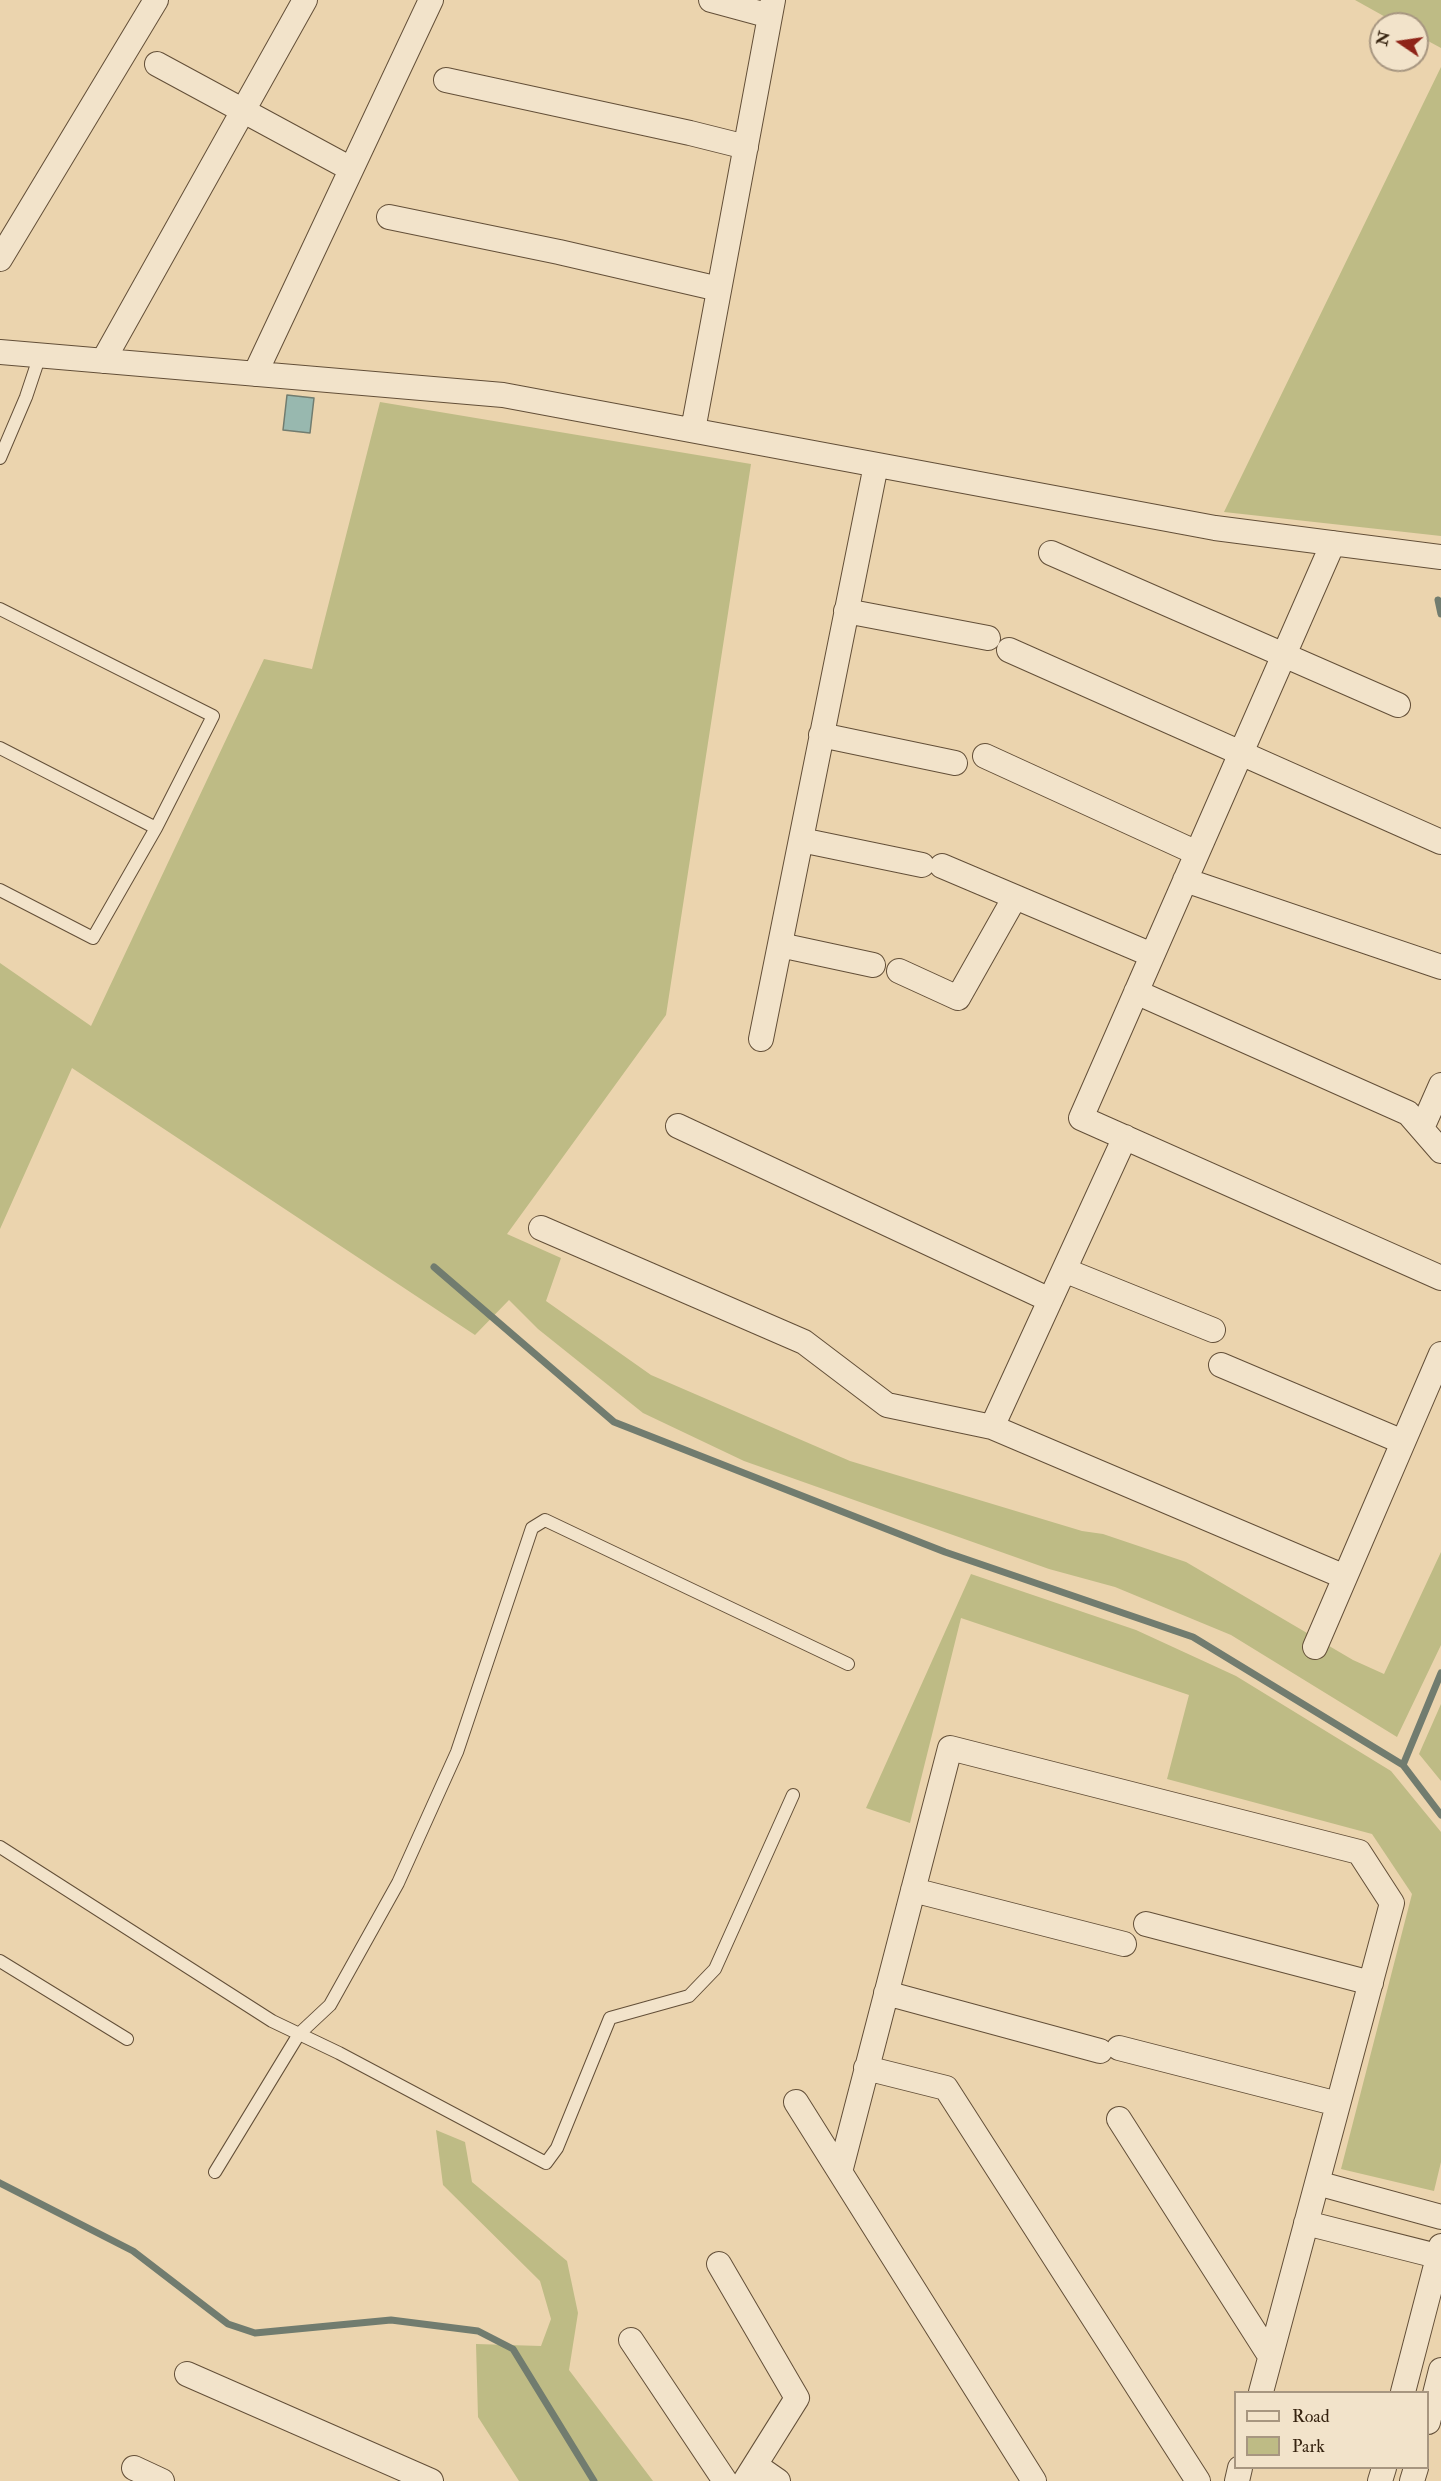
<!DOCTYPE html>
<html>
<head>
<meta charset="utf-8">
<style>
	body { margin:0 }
	#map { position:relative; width:1441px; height:2481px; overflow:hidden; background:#ebd4ae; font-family:"IM FELL Double Pica",serif }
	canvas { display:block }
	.legend { position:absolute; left:1234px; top:2391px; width:195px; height:78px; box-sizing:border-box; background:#f2e3ca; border:2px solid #a79680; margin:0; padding:8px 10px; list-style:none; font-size:18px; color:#362310 }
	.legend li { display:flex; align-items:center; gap:12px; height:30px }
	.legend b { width:30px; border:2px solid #a79680 }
	.north { position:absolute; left:1369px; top:12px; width:60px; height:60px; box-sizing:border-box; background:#f2e3ca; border:2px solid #a79680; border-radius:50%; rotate:283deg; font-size:16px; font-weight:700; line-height:24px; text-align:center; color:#362310 }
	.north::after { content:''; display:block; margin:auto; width:21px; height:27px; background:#8f2418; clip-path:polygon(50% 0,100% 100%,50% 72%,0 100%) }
</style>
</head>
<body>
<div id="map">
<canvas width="1441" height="2481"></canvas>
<ul class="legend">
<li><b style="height:8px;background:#f2e3ca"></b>Road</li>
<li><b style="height:16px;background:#bebb85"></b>Park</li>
</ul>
<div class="north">N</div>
</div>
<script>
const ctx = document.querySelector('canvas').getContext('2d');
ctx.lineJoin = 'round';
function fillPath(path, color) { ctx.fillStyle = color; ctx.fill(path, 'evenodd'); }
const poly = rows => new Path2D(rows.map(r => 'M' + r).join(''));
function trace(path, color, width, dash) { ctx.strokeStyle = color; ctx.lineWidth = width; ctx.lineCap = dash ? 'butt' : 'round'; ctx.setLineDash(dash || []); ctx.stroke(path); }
const green = poly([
	[1355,0,1441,0,1441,48,1417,35,1417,24,1398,24],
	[1441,67,1441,536,1224,512],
	[380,402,751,464,666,1015,507,1234,561,1258,546,1301,651,1375,850,1461,1082,1531,1103,1534,1186,1562,1353,1660,1384,1674,1441,1552,1441,1645,1397,1737,1231,1635,1115,1587,1049,1569,744,1461,643,1413,538,1329,509,1300,475,1335,72,1068,0,1229,0,963,91,1026,264,659,312,669],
	[971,1574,1136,1630,1236,1676,1391,1771,1441,1832,1441,2162,1434,2191,1341,2169,1412,1894,1372,1834,1167,1779,1189,1695,961,1618,910,1823,866,1808],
	[1441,1704,1441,1781,1419,1754],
	[436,2130,465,2142,472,2182,567,2261,578,2313,569,2370,653,2481,519,2481,478,2417,476,2344,541,2346,551,2319,540,2281,443,2185]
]);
const water = poly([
	[287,395,314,398,310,433,283,430,287,395]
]);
const stream = poly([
	[1438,600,1441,614],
	[434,1267,614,1422,945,1552,1193,1637,1403,1765],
	[1441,1673,1403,1765,1441,1815],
	[0,2183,133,2251,228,2324,255,2333,391,2320,478,2331,513,2349,594,2481]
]);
const service = poly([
	[0,458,26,397,40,355],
	[0,609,213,716,156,828],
	[0,748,156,828,93,938,0,890],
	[0,1847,272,2021,339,2053,546,2163,557,2148,610,2018,689,1996,715,1969,793,1795],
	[0,1961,127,2039],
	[215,2172,299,2034,330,2005,398,1883,457,1752,532,1528,545,1520,848,1664]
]);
const minor = poly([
	[711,0,770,16],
	[157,64,351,169],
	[446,80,690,133,746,147],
	[389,217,559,252,719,289],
	[0,259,156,0],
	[0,352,503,395,1215,528,1441,557],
	[103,361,305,0],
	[255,374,431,0],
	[693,430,773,0],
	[1333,543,1081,1118,1441,1278],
	[1051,553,1398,705],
	[846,611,988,638],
	[1009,650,1441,842],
	[821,735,955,763],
	[985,756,1197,853],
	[801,840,922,865],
	[942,866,1152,955],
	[1185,880,1441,967],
	[780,945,873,965],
	[899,971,958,998,1015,897],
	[1136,992,1408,1113,1441,1151],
	[761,1039,876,465],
	[678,1126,1050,1300],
	[1422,1128,1441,1085],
	[541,1228,804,1342,887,1405,992,1427,1345,1577],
	[1064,1270,1213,1330],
	[1221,1365,1403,1442],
	[992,1427,1125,1137],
	[1315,1647,1441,1354],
	[913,1890,1124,1944],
	[1146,1924,1371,1983],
	[886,1993,1100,2051],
	[1119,2048,1338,2104],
	[866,2068,946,2088,1198,2481],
	[796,2102,1034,2481],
	[1119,2119,1270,2356],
	[840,2172,950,1748,1359,1852,1392,1903,1261,2392],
	[1317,2183,1441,2217],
	[1306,2223,1441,2257],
	[719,2264,797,2398,745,2481],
	[631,2340,725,2481],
	[187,2374,431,2481],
	[1403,2392,1441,2246],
	[1428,2422,1441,2370],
	[755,2465,778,2481],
	[134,2468,162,2481],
	[1237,2481,1240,2468],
	[1380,2481,1384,2468],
	[1412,2481,1416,2468]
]);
fillPath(green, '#bebb85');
fillPath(water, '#98b8af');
trace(water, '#717c6f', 1.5);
trace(stream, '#717c6f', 7);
trace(service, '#634f38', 14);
trace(minor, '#634f38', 26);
trace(service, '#f2e3ca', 12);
trace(minor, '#f2e3ca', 24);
</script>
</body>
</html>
